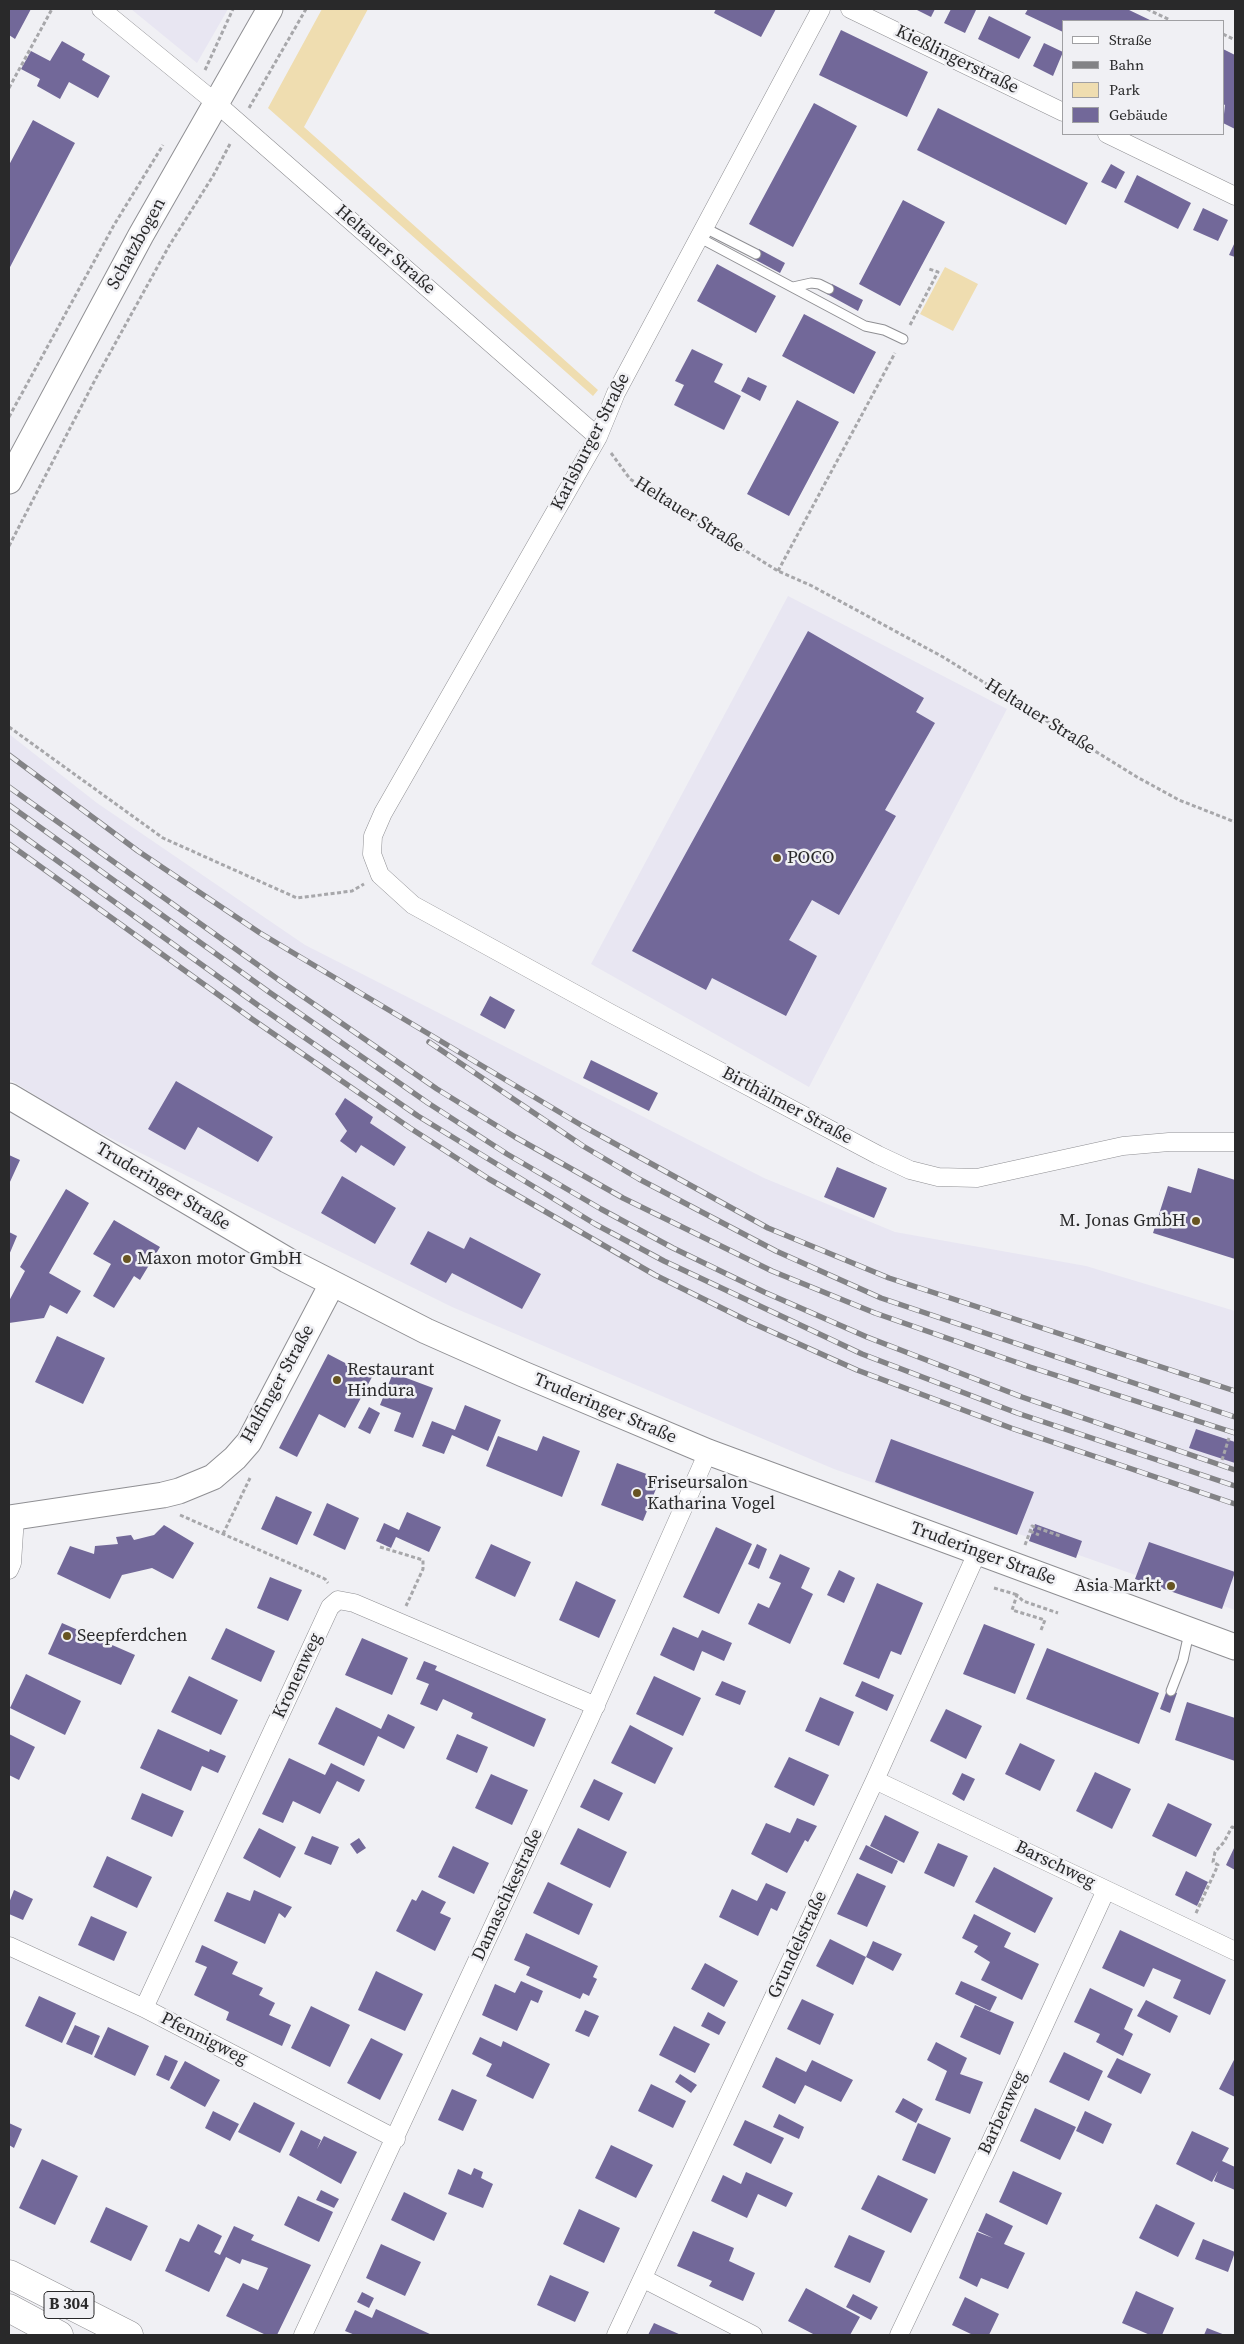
<!DOCTYPE html>
<html>
<head>
<meta charset="utf-8">
<style>
	body { margin:0 }
	#map { position:relative; width:1244px; height:2344px; overflow:hidden; background:#f0f0f4; font-family:"Source Serif 4",serif }
	canvas { display:block }
	.frame { position:absolute; inset:0; border:10px solid #29292a; pointer-events:none }
	.legend { position:absolute; left:1062px; top:20px; width:162px; height:115px; box-sizing:border-box; background:#f0f0f4; border:1px solid #a0a0a3; margin:0; padding:6px 9px; list-style:none; font-size:15px; color:#29292a }
	.legend li { display:flex; align-items:center; gap:10px; height:25px }
	.legend b { width:25px; border:1px solid #a0a0a3 }
</style>
</head>
<body>
<div id="map">
<canvas width="1244" height="2344"></canvas>
<div class="frame"></div>
<ul class="legend">
<li><b style="height:6px;background:#fff"></b>Straße</li>
<li><b style="height:6px;background:#838386"></b>Bahn</li>
<li><b style="height:14px;background:#efddb0"></b>Park</li>
<li><b style="height:14px;background:#726899"></b>Gebäude</li>
</ul>
</div>
<script>
const ctx = document.querySelector('canvas').getContext('2d');
ctx.lineJoin = 'round';
function fillPath(path, color) { ctx.fillStyle = color; ctx.fill(path, 'evenodd'); }
const poly = rows => new Path2D(rows.map(r => 'M' + r).join(''));
function trace(path, color, width, dash) { ctx.strokeStyle = color; ctx.lineWidth = width; ctx.lineCap = dash ? 'butt' : 'round'; ctx.setLineDash(dash || []); ctx.stroke(path); }
function label(font, color, halo, rows, align = 'center') {
  ctx.font = font + ' "Source Serif 4",serif'; ctx.lineWidth = 5; ctx.setLineDash([]); ctx.textBaseline = 'middle'; ctx.strokeStyle = halo; ctx.fillStyle = color; for (const [text, x, y, turn = 0] of rows) {
    ctx.save(); ctx.translate(x, y); ctx.rotate((+turn || 0) * Math.PI / 180); ctx.textAlign = isNaN(turn) ? turn : align; if (halo) ctx.strokeText(text, 0, 0); ctx.fillText(text, 0, 0); ctx.restore();
  }
}
const built = poly([
	[131,9,228,9,197,63],
	[788,596,1007,709,809,1087,591,964],
	[9,734,97,803,305,945,764,1178,895,1232,1086,1266,1235,1311,1235,1610,834,1469,452,1307,80,1123,9,1079]
]);
const green = poly([
	[322,9,368,9,304,127,598,390,593,396,268,108],
	[945,267,978,284,953,331,920,314]
]);
const building = poly([
	[9,9,31,9,15,39,9,35],
	[716,9,776,9,761,37,714,13],
	[915,9,935,9,931,17],
	[951,9,976,10,965,33,944,23],
	[1028,9,1127,9,1152,21,1063,21,1063,32,1025,14],
	[989,16,1031,37,1019,59,978,39],
	[841,30,928,72,907,117,819,75],
	[62,41,85,54,82,60,110,76,98,98,69,82,60,99,37,86,40,79,21,69,31,51,50,61],
	[1044,43,1063,52,1053,76,1033,66],
	[1223,49,1235,55,1235,129,1223,123,1225,105,1223,104],
	[814,103,857,126,793,247,749,224],
	[938,108,1088,183,1066,225,917,150],
	[33,120,75,143,9,269,9,165],
	[1111,164,1125,172,1116,189,1101,182],
	[1137,175,1191,203,1178,229,1124,202],
	[903,200,945,222,900,306,859,284],
	[1203,208,1228,220,1218,241,1193,230],
	[1235,242,1235,257,1229,255],
	[759,249,785,263,780,273,754,259],
	[717,264,776,296,756,333,697,301],
	[832,284,863,300,858,311,827,294],
	[804,314,876,352,854,394,782,356],
	[692,349,723,364,714,382,741,396,724,430,674,405,684,385,675,381],
	[748,377,767,386,760,401,741,391],
	[797,400,839,422,789,516,747,494],
	[808,631,924,698,916,712,935,723,885,810,896,816,839,915,812,900,789,940,817,956,786,1016,712,978,706,990,632,951],
	[490,996,515,1010,505,1029,480,1015],
	[591,1060,658,1093,649,1111,583,1078],
	[176,1081,273,1137,258,1162,198,1127,185,1150,148,1129],
	[345,1098,373,1117,370,1123,406,1147,394,1166,361,1145,356,1153,340,1141,347,1131,335,1114],
	[9,1155,20,1160,9,1184],
	[837,1167,887,1188,874,1218,824,1197],
	[1198,1168,1235,1180,1235,1259,1153,1233,1168,1186,1191,1193],
	[342,1176,396,1208,375,1244,321,1213],
	[66,1189,89,1203,49,1273,81,1291,67,1314,50,1305,44,1318,9,1323,9,1301,25,1271,20,1267],
	[114,1220,160,1247,140,1280,134,1276,114,1308,93,1296,111,1264,93,1254],
	[428,1231,464,1249,470,1237,541,1274,522,1309,452,1273,446,1283,410,1264],
	[9,1232,17,1236,9,1255],
	[57,1336,105,1358,83,1404,35,1382],
	[328,1354,372,1377,345,1428,319,1414,297,1457,279,1448],
	[393,1373,433,1388,413,1438,394,1431,401,1413,380,1405],
	[465,1405,501,1420,488,1451,452,1435,444,1454,422,1446,432,1421,455,1430],
	[369,1407,380,1413,370,1434,358,1428],
	[1196,1429,1235,1442,1235,1463,1189,1448],
	[498,1436,537,1451,543,1436,580,1451,562,1497,486,1466],
	[891,1439,1034,1492,1017,1535,875,1482],
	[617,1463,660,1479,643,1521,601,1505],
	[276,1496,312,1512,297,1545,261,1529],
	[327,1503,359,1518,345,1550,313,1535],
	[407,1512,441,1527,429,1552,396,1537,391,1548,376,1541,384,1523,399,1530],
	[1035,1524,1082,1541,1076,1558,1029,1541],
	[164,1525,194,1543,173,1579,152,1568,122,1575,110,1599,57,1574,70,1546,94,1554,95,1546,118,1544,116,1537,131,1535,134,1540,154,1535],
	[716,1527,752,1544,719,1614,683,1597],
	[1149,1542,1235,1572,1222,1609,1135,1579],
	[491,1544,531,1562,515,1597,475,1578],
	[757,1544,767,1549,759,1569,748,1564],
	[780,1554,810,1568,801,1588,813,1594,790,1644,748,1624,758,1603,769,1608,781,1583,769,1578],
	[839,1570,855,1578,844,1603,827,1595],
	[270,1577,302,1590,288,1621,257,1608],
	[576,1581,616,1600,599,1638,559,1620],
	[877,1583,923,1603,901,1655,891,1651,879,1679,843,1664],
	[62,1623,135,1655,121,1685,48,1654],
	[984,1624,1035,1644,1015,1694,963,1674],
	[673,1627,698,1638,702,1630,732,1643,724,1661,702,1651,694,1671,660,1655],
	[226,1628,275,1651,261,1682,211,1659],
	[362,1638,408,1658,392,1695,345,1675],
	[1047,1648,1159,1693,1139,1744,1026,1699],
	[424,1661,437,1666,435,1670,546,1719,534,1747,471,1718,473,1713,443,1699,437,1711,420,1704,429,1684,416,1679],
	[26,1674,81,1701,65,1735,10,1708],
	[189,1676,238,1700,221,1735,171,1712],
	[654,1676,701,1698,683,1736,636,1714],
	[722,1681,746,1691,740,1705,715,1695],
	[862,1681,894,1695,887,1711,855,1696],
	[1167,1690,1177,1693,1170,1713,1160,1709],
	[820,1697,854,1712,839,1746,805,1731],
	[1187,1702,1235,1718,1235,1761,1175,1740],
	[336,1707,381,1729,388,1714,415,1727,404,1749,378,1736,364,1766,318,1744],
	[946,1709,982,1726,966,1759,930,1741],
	[630,1725,673,1748,655,1784,611,1763],
	[158,1729,209,1752,210,1749,226,1756,218,1773,202,1766,191,1791,140,1768],
	[9,1734,35,1747,19,1780,9,1775],
	[457,1734,488,1747,477,1773,446,1759],
	[1020,1743,1055,1760,1040,1791,1005,1774],
	[789,1757,829,1775,814,1806,774,1787],
	[289,1758,325,1775,331,1763,365,1780,359,1792,337,1781,320,1814,293,1801,283,1823,262,1814],
	[1095,1772,1131,1789,1112,1829,1076,1811],
	[962,1773,975,1779,964,1801,952,1794],
	[491,1774,528,1790,512,1825,475,1808],
	[594,1779,623,1793,609,1821,580,1807],
	[142,1793,184,1811,172,1837,131,1819],
	[1168,1803,1212,1824,1196,1857,1152,1836],
	[885,1815,919,1832,904,1863,870,1846],
	[797,1818,817,1826,808,1842,805,1840,787,1873,751,1854,766,1823,790,1833],
	[259,1828,296,1847,280,1878,243,1858],
	[578,1828,627,1852,610,1888,560,1864],
	[312,1836,339,1847,331,1865,304,1854],
	[359,1838,366,1848,357,1854,350,1844],
	[938,1843,968,1856,954,1887,924,1873],
	[866,1845,898,1861,892,1874,859,1859],
	[453,1846,489,1863,474,1894,438,1877],
	[1235,1846,1235,1870,1226,1865],
	[107,1856,152,1877,137,1908,93,1887],
	[994,1867,1053,1898,1035,1933,975,1902],
	[1186,1871,1208,1882,1197,1906,1175,1895],
	[857,1873,886,1886,867,1927,837,1914],
	[548,1882,593,1904,579,1935,533,1913],
	[766,1883,786,1892,777,1911,771,1908,758,1936,719,1917,732,1889,757,1901],
	[14,1890,33,1899,23,1920,9,1914,9,1903],
	[254,1890,292,1907,285,1918,279,1913,265,1944,214,1921,227,1892,250,1901],
	[422,1890,446,1902,440,1913,451,1918,435,1951,396,1931,412,1899,416,1901],
	[974,1914,1011,1933,1004,1947,1039,1964,1022,2000,981,1980,990,1962,974,1952,978,1946,962,1938],
	[91,1916,127,1932,114,1961,78,1945],
	[1120,1930,1226,1980,1210,2015,1173,1998,1181,1980,1153,1968,1144,1987,1102,1968],
	[526,1933,598,1966,593,1977,597,1979,589,1996,583,1993,580,1999,526,1975,530,1967,514,1960],
	[830,1939,866,1957,853,1985,816,1966],
	[873,1941,902,1954,893,1971,866,1957],
	[202,1945,238,1962,232,1974,263,1988,259,1995,275,2003,269,2015,291,2025,282,2046,226,2020,229,2012,194,1995,207,1967,195,1962],
	[705,1963,738,1981,724,2007,691,1989],
	[376,1971,423,1994,405,2031,358,2010],
	[521,1981,543,1991,538,2003,531,2000,517,2031,482,2015,495,1984,515,1993],
	[961,1981,997,1997,990,2011,955,1994],
	[1090,1988,1133,2009,1124,2029,1133,2034,1123,2056,1096,2042,1100,2034,1074,2022],
	[39,1996,76,2013,62,2043,25,2026],
	[802,1999,834,2014,820,2045,787,2029],
	[1146,2000,1178,2016,1170,2033,1137,2016],
	[975,2005,1014,2022,1000,2055,960,2037],
	[311,2006,350,2025,330,2067,291,2048],
	[585,2010,599,2016,589,2037,575,2031],
	[708,2012,726,2022,719,2035,701,2026],
	[75,2025,100,2036,92,2055,66,2044],
	[674,2026,710,2044,695,2073,659,2055],
	[108,2027,149,2046,135,2076,94,2057],
	[480,2037,501,2047,503,2041,550,2064,533,2099,486,2076,492,2064,472,2054],
	[371,2038,403,2054,380,2100,347,2083],
	[936,2042,967,2058,960,2074,983,2082,970,2114,935,2100,947,2071,927,2060],
	[1064,2052,1103,2071,1089,2101,1049,2082],
	[165,2055,178,2061,169,2081,156,2075],
	[776,2057,806,2072,812,2060,853,2080,841,2102,805,2085,795,2104,762,2087],
	[1117,2058,1151,2074,1141,2094,1107,2077],
	[1235,2058,1235,2097,1219,2089],
	[185,2061,220,2080,205,2107,170,2088],
	[680,2074,697,2085,691,2093,675,2082],
	[651,2084,686,2101,673,2128,638,2111],
	[452,2089,477,2100,463,2131,438,2120],
	[903,2098,923,2109,916,2123,895,2112],
	[254,2102,295,2123,280,2153,238,2132],
	[1035,2108,1076,2127,1060,2160,1020,2141],
	[213,2111,239,2124,230,2141,205,2128],
	[1085,2111,1112,2124,1103,2144,1076,2131],
	[779,2114,804,2127,799,2139,773,2127],
	[745,2120,784,2138,771,2164,733,2145],
	[9,2123,22,2129,14,2148,9,2145],
	[918,2123,951,2138,935,2174,902,2160],
	[301,2130,321,2140,317,2149,324,2136,357,2152,341,2184,289,2155],
	[1192,2131,1229,2148,1222,2161,1235,2167,1235,2190,1214,2181,1218,2171,1212,2182,1176,2164],
	[611,2145,653,2165,636,2198,595,2178],
	[42,2159,78,2176,55,2225,19,2208],
	[474,2168,483,2172,481,2178,493,2184,483,2208,448,2194,458,2169,471,2175],
	[1013,2171,1062,2193,1047,2225,999,2202],
	[746,2172,793,2193,786,2207,758,2194,747,2218,711,2201,723,2175,741,2184],
	[878,2175,928,2199,911,2233,861,2209],
	[321,2190,339,2199,334,2208,316,2200],
	[404,2192,447,2213,434,2241,391,2220],
	[298,2196,333,2212,319,2242,284,2225],
	[1156,2204,1195,2223,1178,2257,1139,2238],
	[106,2207,148,2226,131,2261,90,2242],
	[579,2209,620,2228,604,2263,563,2244],
	[986,2213,1013,2226,1004,2244,1025,2253,1008,2289,981,2278,977,2287,959,2278,977,2232,993,2238,978,2231],
	[198,2224,222,2236,214,2252,220,2255,234,2226,254,2235,251,2240,311,2265,277,2335,266,2335,226,2316,243,2283,258,2290,268,2268,242,2259,240,2264,226,2257,209,2292,165,2271,180,2238,189,2242],
	[693,2231,734,2248,729,2261,755,2273,743,2301,709,2286,712,2281,677,2266],
	[849,2235,885,2251,870,2283,834,2267],
	[1203,2239,1235,2252,1228,2272,1195,2259],
	[381,2244,421,2262,405,2296,366,2278],
	[550,2275,589,2292,575,2322,537,2305],
	[806,2288,860,2317,850,2335,815,2335,788,2321],
	[1136,2291,1174,2308,1162,2335,1150,2335,1122,2323],
	[362,2292,374,2298,369,2308,357,2302],
	[853,2294,878,2307,871,2320,846,2307],
	[965,2297,999,2314,989,2335,973,2335,952,2325],
	[376,2309,432,2335,355,2335,345,2331,355,2310,372,2318],
	[654,2323,681,2335,648,2335],
	[1207,2328,1225,2335,1204,2335]
]);
const path = poly([
	[1147,9,1170,20],
	[1223,34,1235,40],
	[205,70,233,9],
	[9,88,52,9],
	[249,108,306,9],
	[910,325,938,272,929,269],
	[9,417,114,225,163,145],
	[611,453,630,479,778,571,812,586,943,657,1137,777,1179,800,1235,822],
	[9,546,95,380,169,246,213,176,231,142],
	[778,571,895,353],
	[9,727,163,838,297,898,352,891,364,884],
	[1222,1460,1229,1438],
	[180,1515,325,1579,328,1583],
	[1030,1531,1039,1535],
	[223,1534,250,1478],
	[1025,1545,1032,1526,1060,1536],
	[380,1547,423,1560,423,1569,406,1606],
	[994,1588,1018,1595],
	[1041,1630,1045,1620,1012,1610,1017,1595,1023,1601,1058,1613],
	[1196,1913,1218,1865,1213,1862,1215,1852,1224,1842,1232,1827,1235,1828]
]);
const lane = poly([
	[705,228,756,254],
	[700,238,865,326,884,330,903,339],
	[793,287,811,283,819,284,829,289],
	[1171,1691,1183,1660,1189,1633]
]);
const street = poly([
	[101,9,216,103,598,437],
	[821,9,616,393,598,437,383,813,373,836,372,854,380,875,413,905,610,1013,878,1155,910,1170,938,1177,977,1178,1123,1146,1169,1142,1235,1142],
	[850,9,1063,112],
	[1107,134,1235,196],
	[9,1570,12,1563,15,1517],
	[875,1780,1235,1951],
	[9,1946,144,2008,396,2139],
	[144,2008,330,1607,338,1600,354,1603,596,1706],
	[644,2279,753,2335],
	[303,2335,589,1720,708,1452],
	[616,2335,875,1780,977,1553],
	[899,2335,986,2152,1106,1890]
]);
const secondary = poly([
	[9,481,141,235,270,9],
	[9,1096,287,1260,426,1331,523,1374,708,1452,1235,1647],
	[9,1518,163,1495,179,1491,213,1477,235,1458,249,1442,332,1284]
]);
const primary = poly([
	[9,2274,129,2335],
	[9,2308,59,2335]
]);
const rail = poly([
	[9,755,138,851,260,933,581,1125,768,1228,889,1278,1235,1391],
	[9,787,279,980,437,1089,515,1137,623,1198,772,1271,875,1313,1030,1367,1235,1433],
	[9,805,269,992,428,1103,507,1154,601,1209,673,1248,764,1292,867,1337,1022,1397,1235,1470],
	[9,826,259,1006,418,1116,595,1224,664,1261,862,1354,1017,1413,1235,1486],
	[9,844,252,1019,410,1128,489,1179,655,1275,750,1322,857,1370,1011,1428,1235,1504],
	[429,1042,583,1146,639,1179,776,1251,881,1298,1235,1417]
]);
const markers = [
	[777,858,5,"#675422"],
	[1196,1221,5,"#675422"],
	[127,1259,5,"#675422"],
	[337,1380,5,"#675422"],
	[637,1493,5,"#675422"],
	[1171,1586,5,"#675422"],
	[67,1636,5,"#675422"]
];
const shields = [
	[69,2305,50]
];
const shieldNames = [
	["B 304",69,2305]
];
const streetNames = [
	["Kießlingerstraße",957,60,26],
	["Schatzbogen",137,244,-61],
	["Heltauer Straße",385,250,41],
	["Karlsburger Straße",591,442,-63],
	["Heltauer Straße",689,515,32],
	["Heltauer Straße",1040,717,32],
	["Birthälmer Straße",787,1106,28],
	["Truderinger Straße",163,1187,31],
	["Halfinger Straße",278,1384,-61],
	["Truderinger Straße",605,1409,23],
	["Truderinger Straße",983,1554,20],
	["Kronenweg",298,1676,-65],
	["Barschweg",1055,1865,26],
	["Damaschkestraße",508,1895,-65],
	["Grundelstraße",798,1945,-65],
	["Pfennigweg",204,2039,27],
	["Barbenweg",1003,2113,-65]
];
const poiNames = [
	["POCO",787,858],
	["M. Jonas GmbH",1186,1221,"right"],
	["Maxon motor GmbH",137,1259],
	["Restaurant",347,1370],
	["Hindura",347,1391],
	["Friseursalon",647,1483],
	["Katharina Vogel",647,1504],
	["Asia Markt",1161,1586,"right"],
	["Seepferdchen",77,1636]
];
fillPath(built, '#e8e6f2');
fillPath(green, '#efddb0');
fillPath(building, '#726899');
trace(lane, '#8f8f93', 11);
trace(street, '#8f8f93', 19);
trace(secondary, '#8f8f93', 27);
trace(primary, '#8f8f93', 29);
trace(path, '#a7a7aa', 3, [4, 2.5]);
trace(lane, '#fff', 9);
trace(street, '#fff', 18);
trace(secondary, '#fff', 25);
trace(primary, '#fff', 28);
trace(rail, '#838386', 5.5);
trace(rail, '#f0f0f4', 4, [11]);
for (const [x, y, r, color] of markers) { const dot = new Path2D(); dot.arc(x, y, r, 0, 2 * Math.PI); ctx.fillStyle = color; ctx.fill(dot); trace(dot, '#f0f0f4', 2); }
for (const [x, y, w] of shields) { const box = new Path2D(); box.roundRect(x - w / 2, y - 13.5, w, 27, 4); ctx.fillStyle = '#f0f0f4'; ctx.fill(box); trace(box, '#29292a', 1); }
label('bold 16px', '#29292a', null, shieldNames);
label('18px', '#29292a', '#f0f0f4', streetNames);
label('18px', '#29292a', '#f0f0f4', poiNames, 'left');
</script>
</body>
</html>
